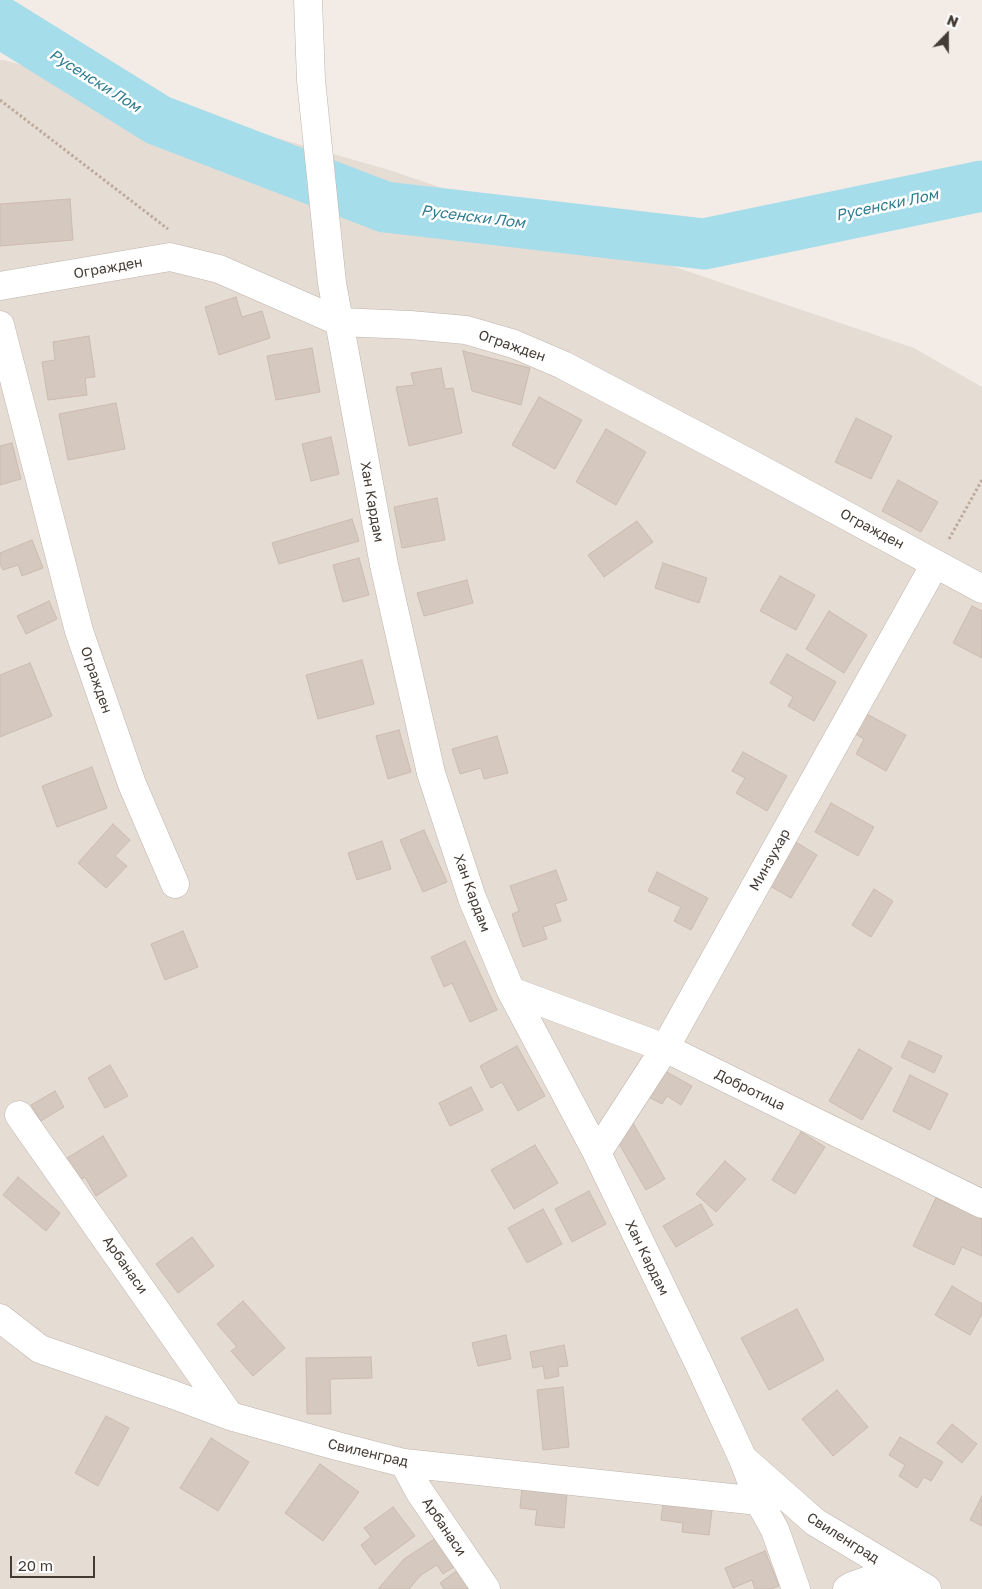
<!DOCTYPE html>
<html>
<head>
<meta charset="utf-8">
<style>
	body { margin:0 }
	#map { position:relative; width:982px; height:1589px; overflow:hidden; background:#f2ebe6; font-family:"Golos Text",sans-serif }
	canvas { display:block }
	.north { position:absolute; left:922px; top:10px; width:50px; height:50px; -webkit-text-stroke:4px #fff; paint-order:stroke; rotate:22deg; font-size:14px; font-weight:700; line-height:20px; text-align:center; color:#443b35 }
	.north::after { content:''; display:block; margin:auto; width:18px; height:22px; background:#443b35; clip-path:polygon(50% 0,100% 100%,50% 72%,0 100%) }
	.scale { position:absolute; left:10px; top:1556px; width:85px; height:22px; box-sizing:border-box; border:2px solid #443b35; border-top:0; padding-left:6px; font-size:15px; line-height:18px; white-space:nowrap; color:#443b35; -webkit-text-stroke:4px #fff; paint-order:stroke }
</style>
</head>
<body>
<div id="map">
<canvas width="982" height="1589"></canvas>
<div class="north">N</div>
<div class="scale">20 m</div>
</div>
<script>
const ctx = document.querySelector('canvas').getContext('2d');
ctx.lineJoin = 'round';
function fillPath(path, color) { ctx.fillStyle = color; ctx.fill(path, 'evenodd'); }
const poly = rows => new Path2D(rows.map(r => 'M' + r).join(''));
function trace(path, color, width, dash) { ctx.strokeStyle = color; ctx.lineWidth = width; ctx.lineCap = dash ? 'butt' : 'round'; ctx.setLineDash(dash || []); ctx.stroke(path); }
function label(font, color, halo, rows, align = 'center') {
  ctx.font = font + ' "Golos Text",sans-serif'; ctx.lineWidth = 5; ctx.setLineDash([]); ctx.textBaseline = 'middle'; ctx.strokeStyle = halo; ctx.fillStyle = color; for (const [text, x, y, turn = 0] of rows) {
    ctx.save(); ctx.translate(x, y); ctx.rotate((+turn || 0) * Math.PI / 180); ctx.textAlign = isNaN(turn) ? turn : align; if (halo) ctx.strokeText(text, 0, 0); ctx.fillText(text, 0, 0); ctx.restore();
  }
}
const residential = poly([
	[0,60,4,60,389,170,914,348,982,387,982,1589,0,1589]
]);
const river = poly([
	[0,22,158,120,385,207,704,244,982,186]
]);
const building = poly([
	[70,199,73,240,0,246,0,204,70,199],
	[236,297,242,317,262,311,270,338,219,355,205,307,236,297],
	[89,336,95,377,85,378,87,395,48,400,42,362,55,360,53,342,89,336],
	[312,348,320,392,276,400,267,356,312,348],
	[463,351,530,368,521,405,472,391,463,351],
	[441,368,445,389,453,388,462,433,409,446,396,387,414,385,411,373,441,368],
	[539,397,582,420,555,469,512,445,539,397],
	[116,403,125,449,68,460,59,414,116,403],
	[856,418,892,436,871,479,835,462,856,418],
	[606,429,646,452,616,505,576,482,606,429],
	[331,437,339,474,311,481,302,444,331,437],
	[12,443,21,479,0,485,0,446,12,443],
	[898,480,938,502,921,532,882,511,898,480],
	[437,498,445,540,402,548,394,507,437,498],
	[352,519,359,541,279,564,272,543,352,519],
	[637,521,653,542,604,577,588,555,637,521],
	[32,540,43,568,22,576,18,565,3,570,0,564,0,553,32,540],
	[359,558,369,595,343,602,333,565,359,558],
	[663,563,707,578,699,603,655,588,663,563],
	[780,576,815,595,796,630,760,611,780,576],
	[467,580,473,603,424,616,417,593,467,580],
	[49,601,57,619,26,634,17,616,49,601],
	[972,606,982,611,982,658,953,643,972,606],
	[829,611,867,635,844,673,806,649,829,611],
	[787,654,836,682,814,721,788,706,793,697,770,683,787,654],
	[362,660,374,704,318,719,306,675,362,660],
	[30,663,52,716,0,737,0,675,30,663],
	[863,712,906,735,886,771,856,754,864,739,852,732,863,712],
	[399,730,411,772,388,779,376,736,399,730],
	[497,736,508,773,484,779,481,768,460,774,452,749,497,736],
	[743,752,787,776,767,811,736,793,745,778,732,771,743,752],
	[92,767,107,808,57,827,42,786,92,767],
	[831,803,874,827,858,856,815,832,831,803],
	[113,824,130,840,115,856,127,866,106,888,78,863,113,824],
	[424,830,447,882,423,892,400,840,424,830],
	[789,838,817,855,791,898,763,882,789,838],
	[382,841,391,869,357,880,348,853,382,841],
	[556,870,567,900,555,904,561,921,543,927,547,939,523,947,512,914,519,911,510,886,556,870],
	[657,872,708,898,691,930,674,921,681,907,648,891,657,872],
	[874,889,893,901,871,937,852,925,874,889],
	[183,931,198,967,165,980,151,944,183,931],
	[465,941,497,1010,470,1022,452,983,444,987,431,957,465,941],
	[909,1041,942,1056,934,1073,901,1057,909,1041],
	[517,1046,545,1096,518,1111,502,1082,491,1088,480,1066,517,1046],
	[859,1049,892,1068,862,1120,829,1101,859,1049],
	[110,1065,128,1096,105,1108,88,1078,110,1065],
	[656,1066,692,1086,681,1105,667,1096,662,1104,641,1093,656,1066],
	[910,1075,948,1094,930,1130,893,1111,910,1075],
	[471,1087,483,1110,450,1126,439,1103,471,1087],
	[55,1091,64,1107,41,1121,31,1105,55,1091],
	[633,1123,665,1179,646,1190,614,1135,633,1123],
	[801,1132,825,1147,795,1194,772,1180,801,1132],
	[103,1136,127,1176,96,1196,85,1177,72,1185,59,1163,103,1136],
	[535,1145,558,1183,514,1209,491,1170,535,1145],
	[725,1161,746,1179,716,1212,696,1194,725,1161],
	[18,1177,60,1213,46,1231,3,1195,18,1177],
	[589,1191,606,1224,572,1242,555,1209,589,1191],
	[936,1198,982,1219,982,1256,962,1247,954,1265,913,1246,936,1198],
	[701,1204,713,1225,676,1247,663,1226,701,1204],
	[543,1209,562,1244,527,1263,508,1228,543,1209],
	[192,1237,214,1266,178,1293,156,1264,192,1237],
	[952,1286,982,1304,982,1314,970,1335,935,1315,952,1286],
	[243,1301,285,1348,253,1376,231,1351,237,1347,217,1324,243,1301],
	[797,1309,824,1360,769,1390,741,1338,797,1309],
	[506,1335,511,1359,478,1366,472,1343,506,1335],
	[564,1345,568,1366,558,1367,559,1376,545,1379,543,1366,533,1368,530,1352,564,1345],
	[371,1357,372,1378,330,1379,331,1414,307,1414,306,1358,371,1357],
	[563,1387,569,1447,543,1450,537,1390,563,1387],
	[837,1390,868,1427,833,1456,802,1419,837,1390],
	[106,1416,129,1428,98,1486,75,1473,106,1416],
	[952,1424,977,1444,962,1463,937,1443,952,1424],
	[900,1437,943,1462,931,1481,924,1477,917,1488,899,1476,905,1465,889,1455,900,1437],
	[211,1438,249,1462,218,1511,180,1488,211,1438],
	[320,1464,359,1492,323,1541,285,1513,320,1464],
	[522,1487,567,1492,564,1528,535,1525,537,1510,520,1508,522,1487],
	[982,1496,982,1526,970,1520,982,1496],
	[664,1497,713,1502,709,1535,682,1532,683,1523,661,1520,664,1497],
	[393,1507,415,1536,375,1565,361,1545,371,1537,364,1528,393,1507],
	[439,1536,457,1565,443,1574,437,1565,421,1575,409,1589,378,1589,404,1559,439,1536],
	[765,1551,779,1586,771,1589,755,1589,752,1580,733,1588,725,1568,765,1551],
	[459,1569,475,1589,444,1589,440,1583,459,1569]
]);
const path = poly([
	[0,100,168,229],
	[949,539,982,480]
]);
const minor = poly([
	[308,0,311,80,332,283,384,565,431,773,472,898,511,991,597,1153,699,1364,743,1459,759,1501,775,1530,796,1589],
	[0,286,170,257,219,269,340,322,410,325,466,330,514,344,563,365,749,463,982,589],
	[0,325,79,631,132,784,175,884],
	[511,991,665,1048,982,1204],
	[19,1115,230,1416],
	[597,1153,665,1048,935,564],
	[0,1318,40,1349,174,1395,230,1416,337,1446,404,1463,759,1501],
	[746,1461,815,1522,927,1589],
	[404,1463,419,1491,486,1589],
	[847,1589,852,1586,869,1580,894,1589]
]);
const streetNames = [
	["Огражден",108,268,-10],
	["Огражден",512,346,19],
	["Хан Кардам",372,502,80],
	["Огражден",872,529,28],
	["Огражден",96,680,71],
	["Минзухар",770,860,-61],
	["Хан Кардам",472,893,70],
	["Добротица",750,1090,26],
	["Хан Кардам",647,1258,64],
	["Арбанаси",125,1265,55],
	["Свиленград",368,1453,13],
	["Арбанаси",444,1527,56],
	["Свиленград",843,1538,32]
];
const waterNames = [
	["Русенски Лом",95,81,32],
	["Русенски Лом",887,205,-12],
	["Русенски Лом",473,217,7]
];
fillPath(residential, '#e5dcd4');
trace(river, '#a5ddeb', 51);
fillPath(building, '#d5c8bf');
trace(building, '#cdbbaf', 1);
trace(minor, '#bfb4ac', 29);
trace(path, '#bdaa9b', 3, [2.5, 2.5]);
trace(minor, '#fff', 28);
label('14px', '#443b35', '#fff', streetNames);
label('italic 15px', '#307c91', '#fff', waterNames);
</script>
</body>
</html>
